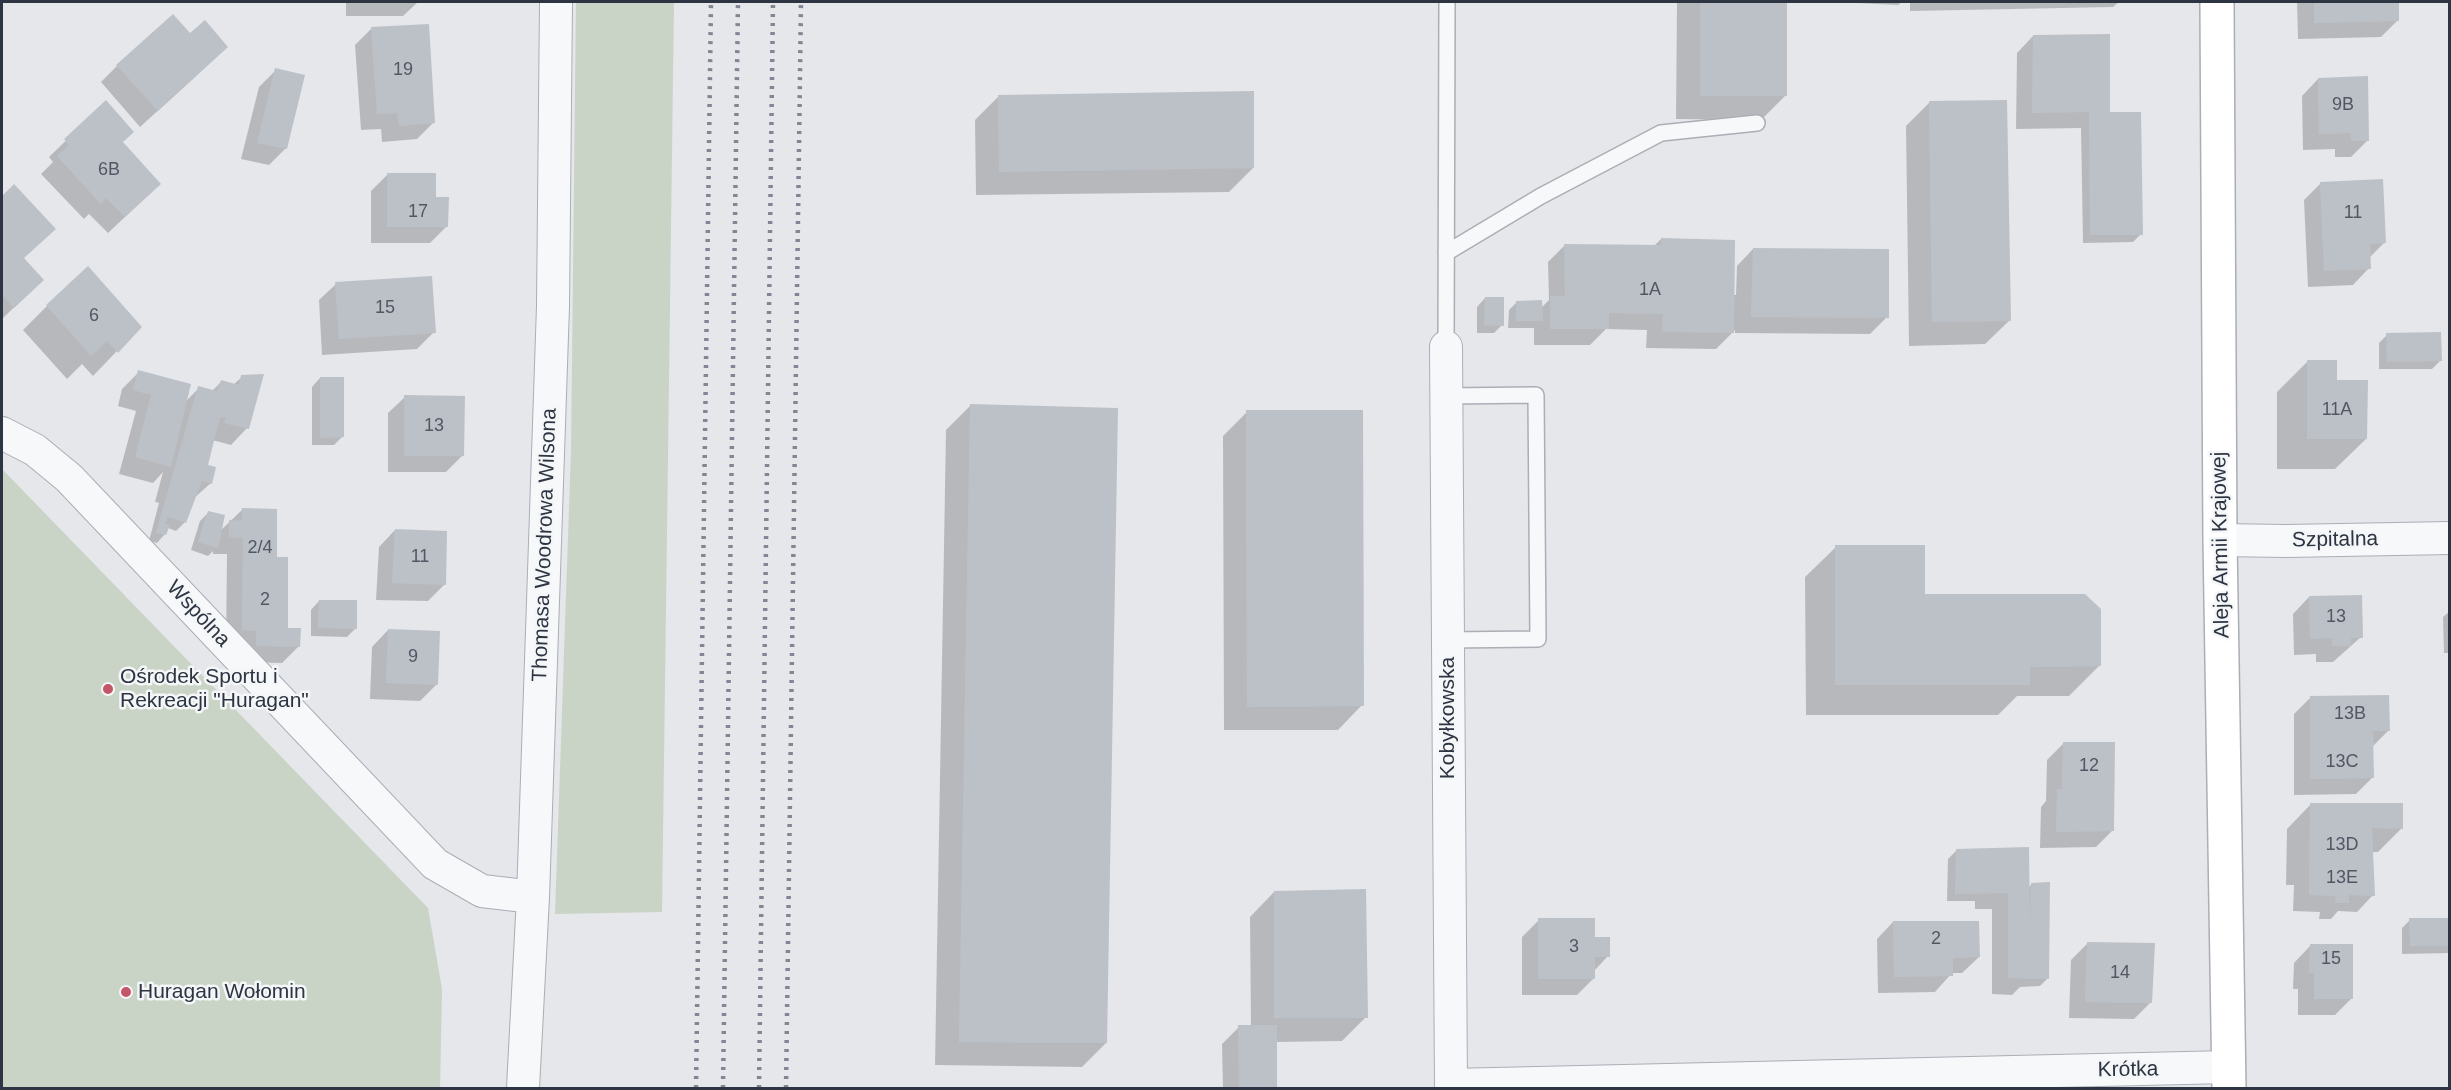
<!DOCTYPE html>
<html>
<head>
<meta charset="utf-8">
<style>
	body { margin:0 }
	#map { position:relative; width:2451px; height:1090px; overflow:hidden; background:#e5e7eb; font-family:Helvetica,sans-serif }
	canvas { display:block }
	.frame { position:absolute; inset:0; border:3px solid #2d3543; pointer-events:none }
</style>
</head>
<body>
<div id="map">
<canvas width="2451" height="1090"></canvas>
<div class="frame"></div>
</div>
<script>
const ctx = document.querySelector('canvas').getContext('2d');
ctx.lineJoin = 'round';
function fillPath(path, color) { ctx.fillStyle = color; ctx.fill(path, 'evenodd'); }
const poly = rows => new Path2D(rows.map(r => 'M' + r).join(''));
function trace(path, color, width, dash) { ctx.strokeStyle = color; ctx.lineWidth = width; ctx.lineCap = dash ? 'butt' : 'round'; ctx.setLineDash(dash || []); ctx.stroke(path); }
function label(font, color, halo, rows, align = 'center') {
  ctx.font = font + ' Helvetica,sans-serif'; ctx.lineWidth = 5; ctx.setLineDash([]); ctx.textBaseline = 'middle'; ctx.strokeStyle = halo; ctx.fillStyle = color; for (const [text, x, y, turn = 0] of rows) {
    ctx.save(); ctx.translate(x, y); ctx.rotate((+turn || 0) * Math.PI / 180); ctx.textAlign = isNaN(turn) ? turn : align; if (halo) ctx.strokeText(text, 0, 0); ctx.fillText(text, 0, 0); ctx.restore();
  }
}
const green = poly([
	[576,2,674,2,662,912,555,914,571,450],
	[2,469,428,908,442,989,440,1088,2,1088]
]);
const shadow = poly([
	[346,2,418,2,403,16,346,16],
	[1677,2,1786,2,1785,96,1761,120,1676,119],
	[1836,2,1902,2,1898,5],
	[1910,2,2119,2,2113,7,1910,11],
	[2297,2,2398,2,2398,20,2381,37,2298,39],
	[371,29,433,123,417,139,382,142,381,129,361,130,355,45],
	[2033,36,2108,111,2141,234,2133,242,2083,243,2081,128,2016,129,2017,53],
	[117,66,196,76,140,127,101,82],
	[276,70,286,148,269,165,241,159,259,87],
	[2318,79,2368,140,2351,157,2335,157,2335,149,2303,150,2302,96],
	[999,96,1253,168,1229,192,976,195,975,120],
	[106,102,143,200,108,233,89,214,84,219,41,174,53,162,49,157],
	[1930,102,2010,320,1985,344,1909,346,1906,126],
	[388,174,447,226,430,243,371,243,371,191],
	[2320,184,2385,242,2369,258,2369,268,2353,285,2308,287,2304,200],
	[14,186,26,296,2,319,2,198],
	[1661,239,1733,295,1736,295,1737,266,1753,249,1887,317,1870,334,1735,333,1735,330,1716,349,1646,348,1647,330,1606,329,1590,345,1534,345,1534,328,1508,328,1509,310,1517,302,1541,308,1549,300,1548,262,1564,246,1654,246],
	[336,284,434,332,417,349,322,355,319,300],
	[1485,298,1502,325,1494,333,1477,333,1477,307],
	[47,306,140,327,93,376,82,364,67,379,23,330],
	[2387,335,2440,361,2432,369,2379,369,2379,343],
	[2308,361,2336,381,2366,439,2335,469,2277,469,2277,392],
	[139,372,186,401,199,388,212,391,221,382,233,385,242,377,247,428,231,445,212,440,206,466,211,483,193,499,184,523,176,531,168,528,165,534,157,543,149,541,159,503,155,502,163,472,153,483,119,474,136,411,118,406,122,389],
	[320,378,342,437,334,445,312,445,312,387],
	[405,397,462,456,446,472,388,472,388,413],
	[971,405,1106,1043,1082,1067,935,1065,946,430],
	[1247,412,1362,705,1338,730,1224,730,1223,436],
	[243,509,275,559,286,629,299,646,282,663,240,662,226,646,227,554,213,554,213,551,208,556,191,550,200,521,208,513,220,531],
	[395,530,445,584,428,601,376,600,379,547],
	[1836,547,1924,595,2100,665,2069,696,2017,696,1998,715,1806,715,1805,577],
	[2309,597,2361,637,2333,662,2316,662,2316,654,2294,655,2293,614],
	[319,601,355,629,347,637,311,636,311,610],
	[2450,611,2450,653,2444,653,2443,617],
	[388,630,436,685,420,701,370,699,372,647],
	[2310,698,2388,731,2372,747,2372,778,2356,794,2294,795,2294,714],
	[2063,744,2113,830,2096,847,2040,848,2041,807,2046,801,2047,760],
	[2311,804,2402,828,2378,852,2372,852,2373,895,2357,912,2338,911,2331,919,2319,919,2320,912,2293,911,2294,885,2286,885,2287,829],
	[1956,851,2028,888,2032,884,2048,978,2040,986,2020,987,2012,995,1992,994,1992,909,1975,909,1975,901,1947,901,1948,859],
	[1274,892,1366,1017,1342,1041,1275,1042,1276,1088,1223,1088,1222,1044,1239,1027,1251,1027,1250,917],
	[1539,920,1594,939,1608,956,1594,971,1594,978,1577,995,1522,995,1522,937],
	[2410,920,2450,920,2450,953,2402,954,2402,928],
	[1893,922,1979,957,1962,973,1952,973,1935,992,1878,993,1877,939],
	[2088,943,2151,1002,2134,1019,2069,1018,2071,960],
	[2310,946,2352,998,2335,1015,2298,1015,2298,989,2293,989,2294,963]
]);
const building = poly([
	[1700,2,1787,2,1787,96,1700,96],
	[2314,2,2399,2,2399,21,2314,23],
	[173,14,190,33,205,20,228,47,158,111,116,65],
	[429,24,435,123,399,126,397,113,377,114,371,27],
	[2110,34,2110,112,2141,112,2143,235,2090,235,2089,112,2032,113,2033,35],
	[275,68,305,75,287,149,257,143],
	[2368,76,2369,141,2351,141,2351,133,2319,134,2318,78],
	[1254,91,1254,168,999,172,998,95],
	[106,100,134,132,123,142,161,184,125,217,106,198,101,204,57,156,69,145,64,139],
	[2007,100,2011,321,1932,322,1929,101],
	[387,173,436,173,436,197,449,197,448,227,387,227],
	[2383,179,2386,243,2370,244,2371,269,2324,271,2320,182],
	[14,184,56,229,24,258,44,280,14,308,2,295,2,196],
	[1661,238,1735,240,1734,333,1662,332,1663,314,1609,313,1609,329,1550,329,1550,296,1565,296,1564,244,1661,245],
	[1753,248,1889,249,1889,318,1751,317],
	[88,266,142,327,118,353,107,341,91,356,46,305],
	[432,276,436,333,339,339,335,282],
	[1485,297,1504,297,1504,326,1484,325],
	[1542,300,1543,321,1516,321,1516,301],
	[2441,332,2442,361,2387,362,2386,333],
	[2307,360,2337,360,2337,380,2368,380,2367,439,2307,439],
	[138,370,191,384,171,467,135,457,151,395,133,390],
	[264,374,249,429,224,423,226,418,220,417,208,465,216,467,212,484,202,481,186,523,168,517,165,524,170,525,166,535,156,533,198,386,217,391,221,380,239,385,241,375],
	[320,377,344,377,344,437,320,438],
	[404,395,465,396,464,456,404,456],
	[970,404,1118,408,1107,1043,959,1042],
	[1246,410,1363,410,1364,706,1247,707],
	[242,508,277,509,277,557,288,557,288,628,301,628,300,647,256,646,256,631,242,630,243,538,229,537,229,520,242,521],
	[208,511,225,515,218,548,198,542],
	[395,529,447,531,446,585,392,583],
	[1835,545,1925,545,1925,594,2085,594,2101,609,2101,666,2030,667,2030,685,1835,685],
	[2362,595,2363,638,2351,638,2351,646,2332,646,2332,638,2310,639,2309,596],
	[319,600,357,600,357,629,318,628],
	[388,629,440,631,438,685,386,683],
	[2389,695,2390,731,2373,731,2374,778,2310,779,2310,696],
	[2063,742,2115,742,2114,831,2056,832,2057,789,2062,789],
	[2310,803,2403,803,2403,829,2372,828,2375,896,2349,895,2349,903,2335,903,2336,896,2309,895],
	[2029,847,2030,930,2031,883,2050,882,2049,979,2008,978,2008,893,1955,894,1956,849],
	[1366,889,1368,1018,1274,1018,1274,891],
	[1538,918,1595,918,1595,937,1610,937,1610,957,1595,957,1595,979,1538,979],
	[2409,918,2450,918,2450,946,2410,946],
	[1893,921,1979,921,1980,957,1953,958,1953,976,1894,977],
	[2087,942,2155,943,2152,1003,2085,1002],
	[2310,944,2353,944,2353,999,2314,999,2314,973,2309,973],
	[1238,1025,1277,1025,1277,1088,1239,1088]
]);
const lane = poly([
	[1446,253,1541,196,1661,133,1757,123],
	[1446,347,1447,2],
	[1446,396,1536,395,1538,639,1448,640]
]);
const street = poly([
	[1446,347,1451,1088],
	[2,433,35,450,69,478,435,864,482,891,533,897],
	[2220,540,2286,541,2450,538],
	[1451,1085,2229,1067],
	[523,1088,533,897,553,306,556,2]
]);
const secondary = poly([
	[2217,2,2220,540,2229,1088]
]);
const rail = poly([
	[696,1088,711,2],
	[723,1088,738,2],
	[759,1088,773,2],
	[786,1088,801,2]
]);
const markers = [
	[108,689,6,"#c55568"],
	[126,992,6,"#c55568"]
];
const numberNames = [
	["19",403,70],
	["9B",2343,105],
	["6B",109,170],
	["17",418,212],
	["11",2353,213],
	["1A",1650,290],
	["15",385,308],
	["6",94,316],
	["11A",2337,410],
	["13",434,426],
	["2/4",260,548],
	["11",420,557],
	["2",265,600],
	["13",2336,617],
	["9",413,657],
	["13B",2350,714],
	["13C",2342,762],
	["12",2089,766],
	["13D",2342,845],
	["13E",2342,878],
	["2",1936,939],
	["3",1574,947],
	["15",2331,959],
	["14",2120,973]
];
const streetNames = [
	["Szpitalna",2335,540,-1],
	["Thomasa Woodrowa Wilsona",545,545,-88],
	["Aleja Armii Krajowej",2221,545,-91],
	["Wspólna",198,614,47],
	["Kobyłkowska",1448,718,-90],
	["Krótka",2128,1070,-1]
];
const poiNames = [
	["Ośrodek Sportu i",120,677],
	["Rekreacji \"Huragan\"",120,701],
	["Huragan Wołomin",138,992]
];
fillPath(green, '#cad4c6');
fillPath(shadow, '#0003');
fillPath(building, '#bcc1c8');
trace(lane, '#aaaeb5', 18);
trace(street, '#aaaeb5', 34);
trace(secondary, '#aaaeb5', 36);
trace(lane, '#f7f8fa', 15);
trace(street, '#f7f8fa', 32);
trace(secondary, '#fff', 33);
trace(rail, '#7f8794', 4.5, [3, 6]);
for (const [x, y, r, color] of markers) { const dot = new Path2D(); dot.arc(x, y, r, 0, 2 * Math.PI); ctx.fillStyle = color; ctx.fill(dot); trace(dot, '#f4f6f8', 2); }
label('18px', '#515864', null, numberNames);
label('21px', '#2d3543', '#f4f6f8', streetNames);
label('21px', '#2d3543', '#f4f6f8', poiNames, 'left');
</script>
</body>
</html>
